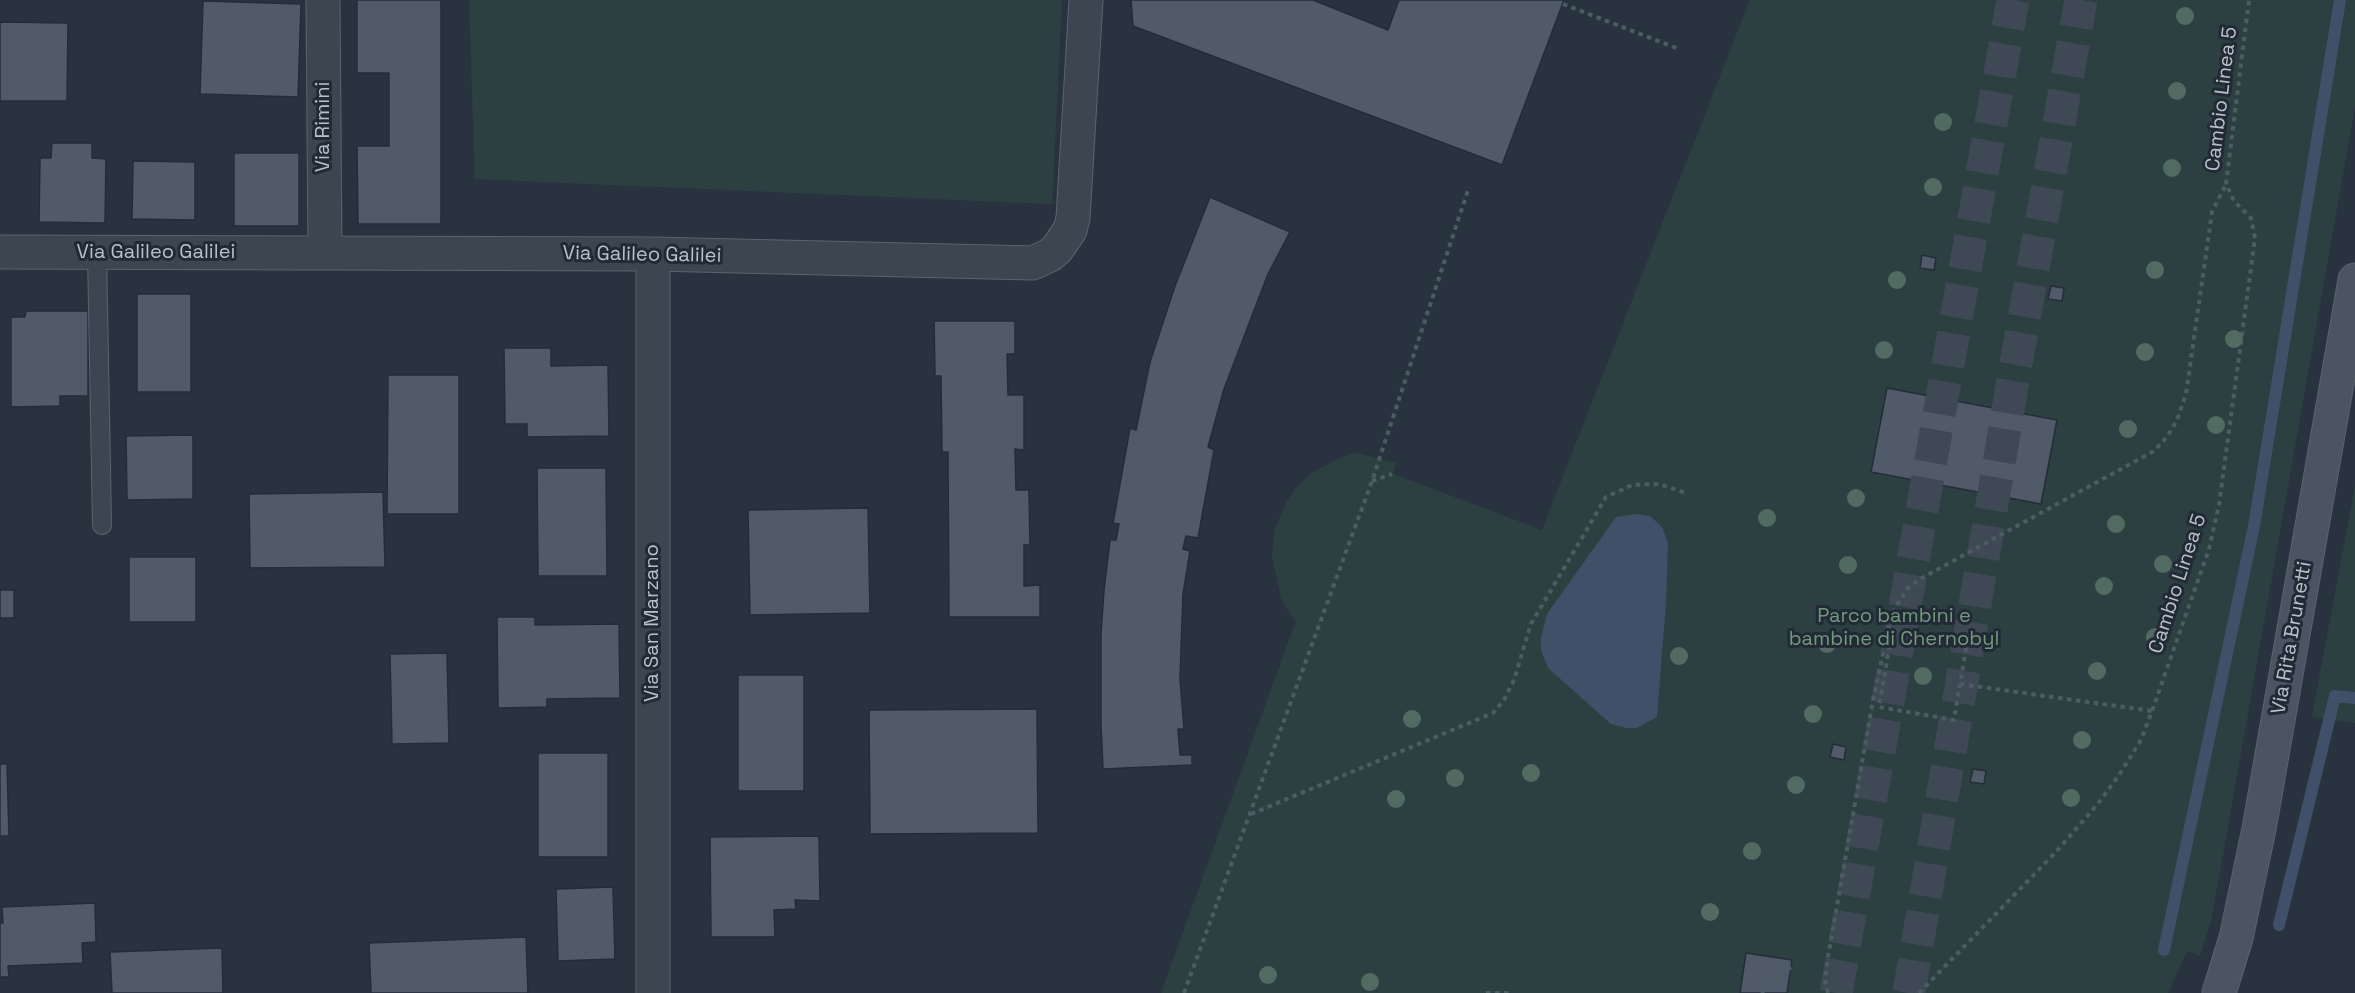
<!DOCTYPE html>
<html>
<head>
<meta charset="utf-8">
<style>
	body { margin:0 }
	canvas { display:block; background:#293340 }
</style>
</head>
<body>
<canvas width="2355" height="993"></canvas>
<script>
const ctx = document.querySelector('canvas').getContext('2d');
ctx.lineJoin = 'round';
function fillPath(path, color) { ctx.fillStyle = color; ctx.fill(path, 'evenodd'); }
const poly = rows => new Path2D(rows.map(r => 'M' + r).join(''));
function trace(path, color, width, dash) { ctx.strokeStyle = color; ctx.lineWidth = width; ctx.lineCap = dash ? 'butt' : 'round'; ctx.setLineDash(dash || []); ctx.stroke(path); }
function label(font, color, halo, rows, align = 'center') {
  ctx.font = font + ' "Space Grotesk",sans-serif'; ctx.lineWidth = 6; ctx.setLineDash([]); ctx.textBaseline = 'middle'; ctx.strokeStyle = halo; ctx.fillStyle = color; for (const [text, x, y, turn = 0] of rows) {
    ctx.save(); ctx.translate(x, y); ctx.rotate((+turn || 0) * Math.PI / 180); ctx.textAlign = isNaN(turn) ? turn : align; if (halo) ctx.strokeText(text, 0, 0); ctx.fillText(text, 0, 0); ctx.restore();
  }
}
const green = poly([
	[469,0,1062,0,1052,204,475,179],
	[1750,0,2355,0,2355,106,2219,877,2211,921,2200,956,2187,951,2168,993,1161,993,1296,621,1282,602,1272,556,1274,532,1284,507,1296,487,1312,473,1338,459,1356,453,1396,463,1393,474,1542,530],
	[2355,486,2355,723,2312,717]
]);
const water = poly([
	[1637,514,1650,516,1662,527,1668,543,1666,602,1657,717,1637,728,1626,728,1611,724,1548,668,1541,650,1541,638,1547,614,1616,517]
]);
const stream = poly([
	[2279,925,2335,696,2355,698],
	[2164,950,2254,526,2340,0]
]);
const building = poly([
	[357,0,441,0,441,224,358,224,357,146,389,146,389,73,357,73,357,0],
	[1131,0,1313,0,1388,30,1399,0,1564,0,1502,165,1133,26,1131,0],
	[203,1,301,4,298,97,200,94,203,1],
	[0,22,68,23,67,101,0,101,0,22],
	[52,143,92,143,92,158,106,159,105,223,39,222,40,158,51,158,52,143],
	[234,153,299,153,299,226,234,226,234,153],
	[133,161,195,162,195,220,132,219,133,161],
	[1210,197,1290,232,1268,274,1224,389,1208,447,1214,450,1198,538,1186,536,1183,549,1190,551,1183,594,1180,679,1184,729,1178,729,1180,755,1192,755,1192,765,1103,769,1101,725,1101,634,1104,590,1110,540,1116,540,1119,524,1113,523,1130,428,1136,430,1150,362,1175,286,1210,197],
	[1922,255,1936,258,1934,270,1920,268,1922,255],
	[2051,286,2064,288,2062,301,2048,299,2051,286],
	[137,294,191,294,191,392,137,392,137,294],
	[26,311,88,311,88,396,60,396,60,406,11,407,11,317,25,317,26,311],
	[934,321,1015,321,1015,354,1007,354,1008,395,1024,395,1024,450,1015,449,1016,490,1029,490,1030,545,1024,545,1024,586,1040,585,1040,617,949,617,948,452,942,452,941,376,935,376,934,321],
	[504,348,551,348,551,366,608,365,609,436,527,437,527,424,505,424,504,348],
	[388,375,459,375,459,514,387,514,388,375],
	[1887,388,2057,420,2041,504,1871,472,1887,388],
	[193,435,193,499,127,500,126,436,193,435],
	[537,468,606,468,607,576,538,576,537,468],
	[383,492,385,567,250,568,249,494,383,492],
	[868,508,870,613,750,615,748,510,868,508],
	[129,557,196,557,196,622,129,622,129,557],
	[0,590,14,590,14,618,0,618,0,590],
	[497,617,535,617,535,625,619,624,620,698,547,699,547,707,498,708,497,617],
	[447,653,449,743,392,744,390,654,447,653],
	[738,675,804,675,804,791,738,791,738,675],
	[1037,709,1038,833,870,834,869,710,1037,709],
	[1833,744,1846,747,1844,760,1830,757,1833,744],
	[538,753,608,753,608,857,538,857,538,753],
	[0,764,7,764,9,836,0,836,0,764],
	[1973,769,1986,771,1984,784,1970,782,1973,769],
	[819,836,820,901,795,900,796,909,774,910,775,937,711,937,710,837,819,836],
	[613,887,615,959,558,961,556,889,613,887],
	[95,903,96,942,82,943,83,963,8,966,9,977,0,977,0,923,3,923,2,907,95,903],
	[526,937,528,993,371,993,369,943,526,937],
	[222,948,223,993,112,993,110,952,222,948],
	[1746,953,1792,960,1787,993,1740,993,1746,953]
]);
const highwayTunnel = poly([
	[1836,993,2013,0],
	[1909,993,2014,375,2081,0]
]);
const path = poly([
	[1563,4,1679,49],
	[1372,481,1392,474],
	[1892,631,1967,643,1954,720,1879,707,1892,631],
	[1960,684,2152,711],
	[1251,814,1493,713,1504,700,1514,680,1531,624,1606,497,1632,485,1659,484,1686,493],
	[1184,993,1372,481,1469,187],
	[1486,993,1510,993],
	[1761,993,1791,967],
	[1828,993,1825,979,1827,963,1873,700,1892,613,1908,588,1920,579,2154,451,2167,437,2177,420,2186,394,2212,212,2226,184],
	[1919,993,2055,853,2097,805,2119,775,2141,740,2152,711,2209,549,2219,505,2255,238,2251,218,2234,201,2226,184,2249,0]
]);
const lane = poly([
	[97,252,102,525]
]);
const street = poly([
	[323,0,325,253],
	[0,252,653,254,1033,263,1050,255,1057,249,1070,230,1073,218,1086,0],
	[653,993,653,254]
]);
const secondary = poly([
	[2219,993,2236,938,2259,829,2355,280]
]);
const trees = [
	[2185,16],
	[2177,91],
	[1943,122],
	[2172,168],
	[1933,187],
	[2155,270],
	[1897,280],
	[2234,339],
	[1884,350],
	[2145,352],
	[2216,425],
	[2128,429],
	[1856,498],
	[1767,518],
	[2116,524],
	[2163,564],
	[1848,565],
	[2104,586],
	[2155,637],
	[1827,644],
	[1679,656],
	[2097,671],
	[1923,676],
	[1813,714],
	[1412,719],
	[2082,740],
	[1531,773],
	[1455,778],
	[1796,785],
	[2071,798],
	[1396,799],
	[1752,851],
	[1710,912],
	[1268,975],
	[1370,982]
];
const streetNames = [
	["Cambio Linea 5",2222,99,-83],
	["Via Rimini",324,127,-90],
	["Via Galileo Galilei",156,253],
	["Via Galileo Galilei",642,255,1],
	["Cambio Linea 5",2178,584,-72],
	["Via San Marzano",653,623,-90],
	["Via Rita Brunetti",2292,638,-80]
];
const parkNames = [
	["Parco bambini e",1894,617],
	["bambine di Chernobyl",1894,640]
];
fillPath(green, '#2c4042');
fillPath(water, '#405068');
trace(stream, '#405068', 12);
fillPath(building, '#505a69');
trace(building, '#242c38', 1.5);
trace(highwayTunnel, '#3f4855', 33, [33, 16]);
trace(lane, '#5b636e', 20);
trace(street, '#5b636e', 35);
trace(secondary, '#5b636e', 35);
trace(path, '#4b5d60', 4, [4.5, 4.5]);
trace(lane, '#3d4550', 18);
trace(street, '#3d4550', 33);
trace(secondary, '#4c5463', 33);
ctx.fillStyle = '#526b62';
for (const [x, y] of trees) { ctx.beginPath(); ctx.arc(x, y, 9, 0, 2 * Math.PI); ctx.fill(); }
label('20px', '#bac0ca', '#222a36', streetNames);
label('20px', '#73997d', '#222a36', parkNames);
</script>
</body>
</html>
